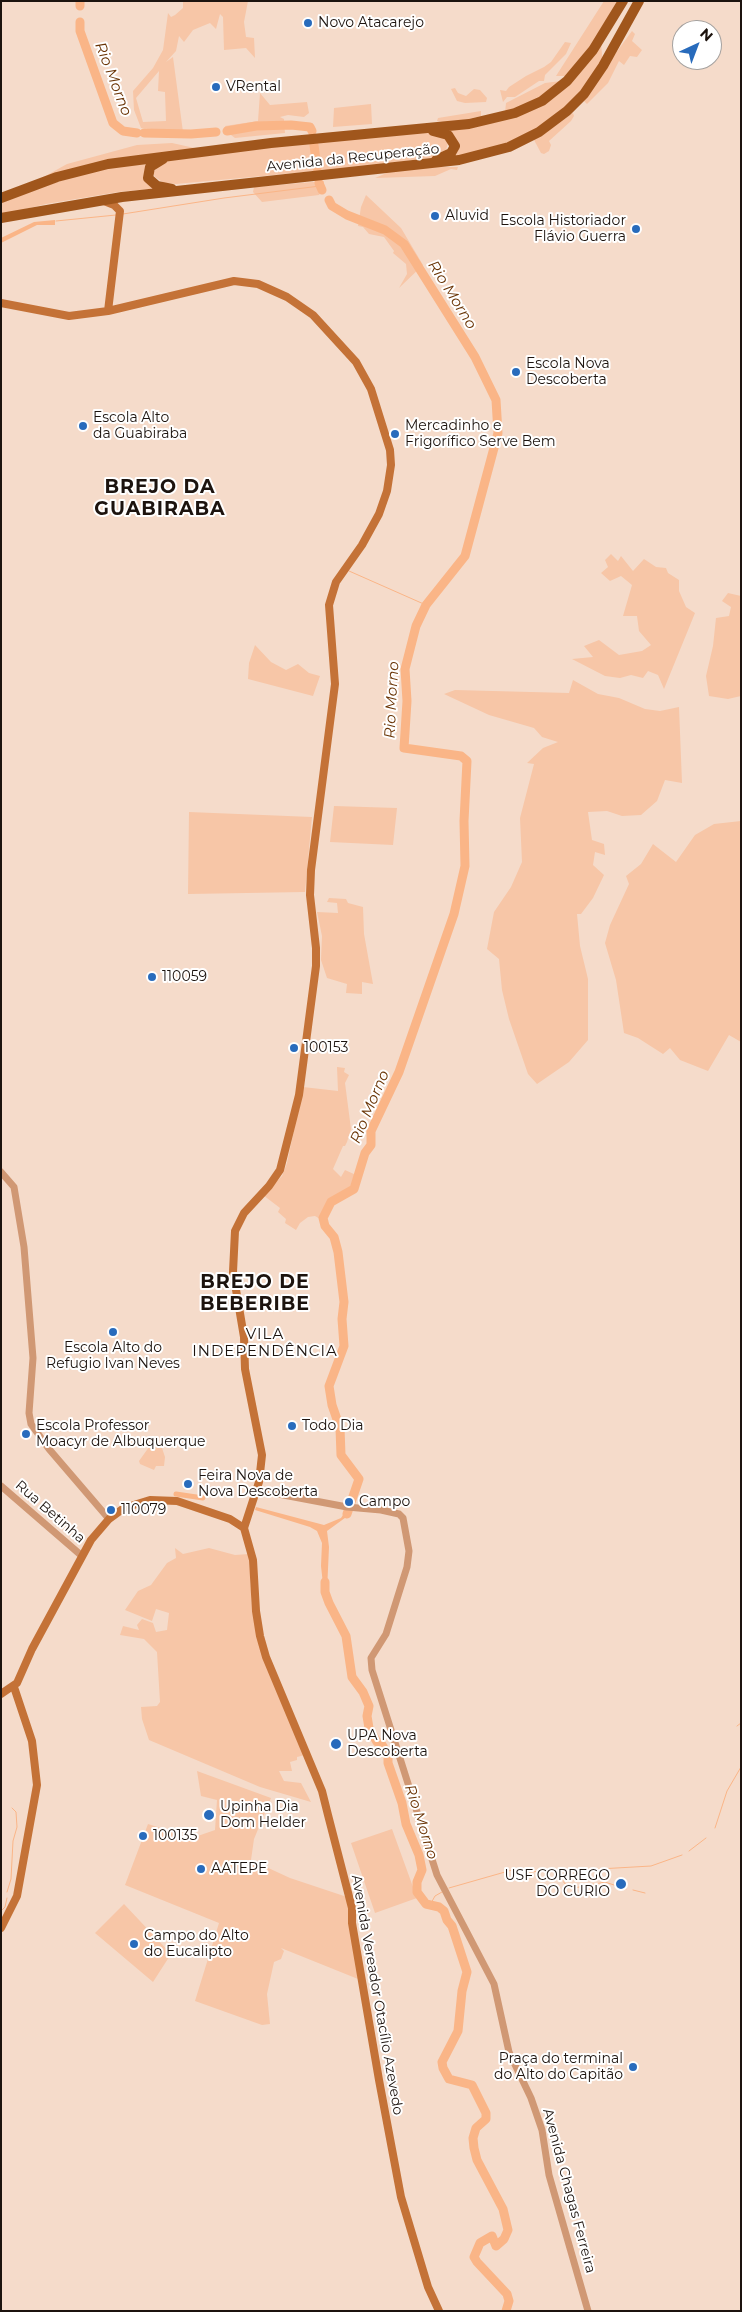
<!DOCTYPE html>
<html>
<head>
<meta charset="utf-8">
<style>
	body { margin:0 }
	#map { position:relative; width:742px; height:2312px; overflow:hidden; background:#f5dbca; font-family:Montserrat,sans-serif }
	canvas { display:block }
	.frame { position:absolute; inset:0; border:2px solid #1c130e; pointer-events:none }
	.north { position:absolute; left:672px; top:20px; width:50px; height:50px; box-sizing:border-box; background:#fff; border:1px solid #a4a19f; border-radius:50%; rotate:43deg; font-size:14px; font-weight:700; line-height:20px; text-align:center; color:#1c130e }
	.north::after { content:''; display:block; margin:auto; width:18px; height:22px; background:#286bbc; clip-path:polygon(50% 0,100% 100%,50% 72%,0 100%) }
</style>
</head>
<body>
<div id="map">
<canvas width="742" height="2312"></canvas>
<div class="frame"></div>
<div class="north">N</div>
</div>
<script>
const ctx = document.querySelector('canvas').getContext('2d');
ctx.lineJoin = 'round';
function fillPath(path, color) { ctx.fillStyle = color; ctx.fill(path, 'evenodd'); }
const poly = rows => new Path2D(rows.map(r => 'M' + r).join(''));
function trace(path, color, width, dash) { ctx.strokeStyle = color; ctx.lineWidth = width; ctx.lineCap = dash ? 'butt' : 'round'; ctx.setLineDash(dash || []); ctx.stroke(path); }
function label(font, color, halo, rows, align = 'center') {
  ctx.font = font + ' Montserrat,sans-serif'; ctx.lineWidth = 4; ctx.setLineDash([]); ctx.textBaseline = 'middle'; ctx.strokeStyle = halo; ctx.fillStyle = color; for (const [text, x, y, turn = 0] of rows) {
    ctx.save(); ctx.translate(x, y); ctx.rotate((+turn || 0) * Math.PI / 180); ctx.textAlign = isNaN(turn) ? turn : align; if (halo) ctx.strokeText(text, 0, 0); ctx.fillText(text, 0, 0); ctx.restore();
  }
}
const green = poly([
	[183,1,248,1,244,22,246,37,254,38,255,58,246,48,224,50,223,17,220,14,216,29,210,23,193,30,184,42,179,36,176,51,166,62,173,57,183,132,141,128,134,110,133,91,153,68,163,50,168,13,171,17,175,15,183,8],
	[159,71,158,91,165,92,166,121,143,122,136,98],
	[604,1,617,1,589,49,565,76,556,76],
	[632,31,635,34,632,41,642,50,637,57,630,56,624,65,619,61,608,83,587,104,582,99],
	[565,42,571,43,566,54,545,75,544,81,539,81,515,97,507,97,503,102,500,90,506,91,509,87,526,76,544,67,551,62],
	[601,43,603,66,584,94,539,132,465,159,443,157,454,145,429,128,469,124,542,101],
	[561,81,539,98,505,113,506,103,545,83],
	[455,88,458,93,466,96,474,89,480,90,487,98,486,102,465,103,457,101,451,89],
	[260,93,270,105,307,102,309,113,304,117,288,115,280,117,284,119,285,133,235,138,227,132,225,126,258,121],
	[371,104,372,124,333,127,334,108],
	[481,111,481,116,469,119,448,123,437,121,438,118],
	[573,113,574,116,571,121,549,141,551,145,549,151,544,154,541,153,534,140],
	[428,132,444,135,448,143,446,150,436,157,370,166,176,184,164,183,155,177,153,173,161,161,226,150],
	[172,143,199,149,40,179,67,164,137,145],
	[151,161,146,167,160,188,118,192,46,204,1,215,1,200,98,169],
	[430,167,458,167,457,170,451,169,435,176,375,178,389,172],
	[324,181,324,187,319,195,262,202,253,192,254,187],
	[366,195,401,228,423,265,399,288,407,274,406,264,393,253,394,251,384,237,369,234,363,227,358,226,361,207],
	[611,554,618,561,621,556,633,571,644,559,656,567,666,568,668,573,679,580,679,591,686,607,695,613,664,689,658,675,648,671,643,678,631,675,620,678,605,676,572,659,593,657,584,646,599,640,619,655,642,651,651,645,639,631,637,616,623,616,632,585,621,576,610,581,601,573,608,567,605,560],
	[728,593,741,596,741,696,728,699,709,696,706,676,713,646,716,618,729,616,731,607,722,601],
	[255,645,271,662,286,670,298,664,309,673,320,676,313,696,248,679,249,663],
	[573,680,598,694,619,698,645,709,660,711,679,707,682,783,665,780,657,801,641,815,622,816,607,811,588,812,592,840,604,844,605,855,595,852,593,865,604,875,593,898,581,914,577,914,580,946,588,979,588,1040,569,1062,537,1084,528,1074,509,1019,502,990,499,959,487,949,494,912,511,887,522,862,520,818,534,764,527,763,543,748,558,742,542,737,534,728,489,715,444,694,455,690,569,693],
	[334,806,397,808,393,845,330,842],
	[189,812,312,817,305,892,188,894],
	[741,821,741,1042,729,1035,708,1071,680,1060,670,1048,663,1054,638,1038,624,1033,616,980,605,943,610,925,629,884,626,876,641,864,653,844,676,862,695,835,714,824],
	[329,898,346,899,348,903,363,907,364,934,373,984,362,982,362,994,346,993,347,984,327,978,321,960,322,936,317,912,338,913,337,903,327,902],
	[337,1067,345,1068,344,1072,349,1075,345,1083,351,1129,347,1142,345,1146,343,1146,333,1169,341,1177,345,1170,356,1175,352,1188,331,1200,320,1219,315,1216,308,1217,300,1223,296,1230,285,1223,286,1219,278,1212,280,1208,263,1195,282,1176,287,1163,303,1087,338,1091],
	[156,1442,162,1448,165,1457,164,1466,156,1466,154,1470,140,1464,139,1461,149,1447,154,1446,151,1443],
	[175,1548,183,1554,209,1548,235,1555,249,1554,252,1610,305,1755,297,1757,297,1760,290,1762,292,1771,279,1771,284,1781,301,1783,311,1802,260,1787,149,1740,142,1719,141,1707,157,1706,160,1702,157,1652,144,1639,120,1635,123,1626,139,1630,137,1625,142,1619,153,1623,156,1632,167,1630,169,1613,156,1609,152,1621,125,1610,138,1591,151,1585,167,1563,176,1558],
	[197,1771,271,1798,254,1839,251,1860,290,1878,347,1897,358,1979,281,1948,284,1951,281,1959,274,1962,267,1994,270,2024,262,2025,195,2001,219,1923,125,1885,148,1824,192,1838,215,1830,217,1800,201,1796],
	[392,1829,417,1898,375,1913,351,1843],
	[124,1904,171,1954,153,1982,95,1933]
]);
const water = poly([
	[55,220,55,225,37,225,1,243,1,238,34,222],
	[256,1507,324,1525,341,1518,347,1509,352,1511,349,1515,327,1531,329,1547,327,1591,324,1593,321,1566,322,1543,317,1531,310,1527,255,1510]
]);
const stream = poly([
	[123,214,224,198,320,186],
	[56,221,116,215],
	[349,571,426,605],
	[737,1726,741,1723],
	[715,1828,727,1791,741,1767],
	[689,1851,706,1838],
	[599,1869,651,1866,682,1855],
	[582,1870,593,1869],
	[564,1879,564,1883,574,1888,605,1882,626,1889],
	[449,1888,512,1870,524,1872,575,1870],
	[633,1890,645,1893],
	[7,1892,11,1879,13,1841,17,1827,16,1812,12,1808],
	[430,1905,435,1896,442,1892],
	[1,1911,5,1907,7,1898]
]);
const canal = poly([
	[176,1494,203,1498]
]);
const river = poly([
	[80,1,80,6],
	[80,22,80,31,113,123,123,131,137,133],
	[227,131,256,126,291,125,310,127,312,131],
	[144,133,191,134,216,132],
	[314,145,317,168],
	[319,183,322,190],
	[329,200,332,206,347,215,385,230,404,244,475,357,496,400,498,433,465,556,426,605,416,626,405,669,407,701,404,748,461,756,467,761,464,821,465,866,454,914,399,1072,371,1131,371,1145,365,1153,354,1189,331,1202,323,1218,325,1226,334,1237,338,1252,344,1302,342,1319,344,1346,329,1386,332,1405,340,1428,341,1455,359,1479,347,1514],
	[325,1582,325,1592,329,1603,346,1636,352,1677,363,1692,369,1706,367,1716,369,1728,377,1742,381,1743,388,1755,388,1763,402,1803,406,1824,419,1855,422,1870,417,1882,417,1892,426,1904,439,1907,444,1911,447,1920,452,1926,467,1972,462,1991,458,2031,442,2062,443,2068,449,2079,472,2085,486,2113,486,2119,476,2128,473,2138,474,2148,477,2160,503,2209,508,2230,504,2239,496,2246,492,2236,480,2243,474,2257,477,2262,507,2294,509,2301,506,2311]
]);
const tertiary = poly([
	[1,1172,14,1187,24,1247,33,1358,29,1413,31,1424,49,1449,109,1519],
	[1,1486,82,1556],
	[257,1490,347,1507,381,1510,399,1514,403,1518,409,1551,407,1567,386,1634,371,1658,372,1670,437,1875,494,1984,509,2052,531,2098,542,2130,549,2175,588,2311]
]);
const secondary = poly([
	[104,201,114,205,120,211,108,311],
	[1,303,69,316,108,311,234,281,258,284,287,297,313,315,356,362,371,389,390,450,391,465,387,491,379,514,362,545,336,582,329,605,335,684,311,870,310,895,316,948,316,966,299,1095,280,1170,269,1186,244,1213,235,1231,233,1272,244,1337,245,1369,262,1455,259,1482,244,1528,253,1560,256,1611,260,1636,266,1657,322,1791,328,1815,352,1908,352,1923,379,2080,401,2197,428,2287,439,2311],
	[1,1694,17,1683,32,1649,91,1540,109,1519,124,1508,150,1500,177,1501,230,1519,244,1528],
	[1,1928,17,1896,37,1785,32,1741,14,1687]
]);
const trunk = poly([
	[433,131,448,135,455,146,451,153,436,160],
	[163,159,150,167,148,178,157,186,172,189],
	[1,198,57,177,108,164,271,143,469,124,515,113,542,101,567,81,593,50,623,1],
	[1,218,122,197,459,160,509,147,539,132,567,111,584,94,603,66,639,1]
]);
const markers = [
	[308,23,5,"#286bbc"],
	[216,87,5,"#286bbc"],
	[435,216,5,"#286bbc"],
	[636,229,5,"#286bbc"],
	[516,372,5,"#286bbc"],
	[83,426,5,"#286bbc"],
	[395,434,5,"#286bbc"],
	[152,977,5,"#286bbc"],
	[294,1048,5,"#286bbc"],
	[113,1332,5,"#286bbc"],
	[292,1426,5,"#286bbc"],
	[26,1434,5,"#286bbc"],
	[188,1484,5,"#286bbc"],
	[349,1502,5,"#286bbc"],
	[111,1510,5,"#286bbc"],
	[336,1744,6,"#286bbc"],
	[209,1815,6,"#286bbc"],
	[143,1836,5,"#286bbc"],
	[201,1869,5,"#286bbc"],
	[621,1884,6,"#286bbc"],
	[134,1944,5,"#286bbc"],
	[633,2067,5,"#286bbc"]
];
const poiNames = [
	["Novo Atacarejo",318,23],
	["VRental",226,87],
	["Aluvid",445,216],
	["Escola Historiador",626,221,"right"],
	["Flávio Guerra",626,237,"right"],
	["Escola Nova",526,364],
	["Descoberta",526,380],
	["Escola Alto",93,418],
	["da Guabiraba",93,434],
	["Mercadinho e",405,426],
	["Frigorífico Serve Bem",405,442],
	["110059",162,977],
	["100153",304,1048],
	["Escola Alto do",113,1348,"center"],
	["Refugio Ivan Neves",113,1364,"center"],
	["Escola Professor",36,1426],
	["Moacyr de Albuquerque",36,1442],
	["Todo Dia",302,1426],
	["Feira Nova de",198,1476],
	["Nova Descoberta",198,1492],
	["Campo",359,1502],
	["110079",121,1510],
	["UPA Nova",347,1736],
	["Descoberta",347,1752],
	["Upinha Dia",220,1807],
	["Dom Helder",220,1823],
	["100135",153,1836],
	["AATEPE",211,1869],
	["USF CORREGO",610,1876,"right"],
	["DO CURIO",610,1892,"right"],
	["Campo do Alto",144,1936],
	["do Eucalipto",144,1952],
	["Praça do terminal",623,2059,"right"],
	["do Alto do Capitão",623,2075,"right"]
];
const streetNames = [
	["Avenida da Recuperação",353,158,-6],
	["Rua Betinha",50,1512,41],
	["Avenida Vereador Otacílio Azevedo",377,1995,80],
	["Avenida Chagas Ferreira",569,2191,75]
];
const waterNames = [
	["Rio Morno",113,79,69],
	["Rio Morno",452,295,58],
	["Rio Morno",392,700,-87],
	["Rio Morno",370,1107,-67],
	["Rio Morno",421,1822,72]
];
const neighbourhoodNames = [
	["VILA",265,1335],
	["INDEPENDÊNCIA",265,1352]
];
const districtNames = [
	["BREJO DA",160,487],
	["GUABIRABA",160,509],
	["BREJO DE",255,1282],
	["BEBERIBE",255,1304]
];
fillPath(green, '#f7c6a7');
fillPath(water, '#fab587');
trace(stream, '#fab587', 1);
trace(canal, '#fab587', 5);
trace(river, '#fab587', 9);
trace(tertiary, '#d09874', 7);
trace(secondary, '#c47237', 8);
trace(trunk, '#a0561c', 10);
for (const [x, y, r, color] of markers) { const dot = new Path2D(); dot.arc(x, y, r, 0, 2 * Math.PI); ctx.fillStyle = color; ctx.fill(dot); trace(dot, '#fff', 2); }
label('14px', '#1c130e', '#fff', poiNames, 'left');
label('14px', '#1c130e', '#fff', streetNames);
label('italic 15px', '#6a3405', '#fff', waterNames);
ctx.letterSpacing = '1px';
label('15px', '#1c130e', '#fff', neighbourhoodNames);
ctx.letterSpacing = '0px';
ctx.letterSpacing = '1px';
label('bold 19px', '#1c130e', '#fff', districtNames);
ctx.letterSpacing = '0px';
</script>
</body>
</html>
